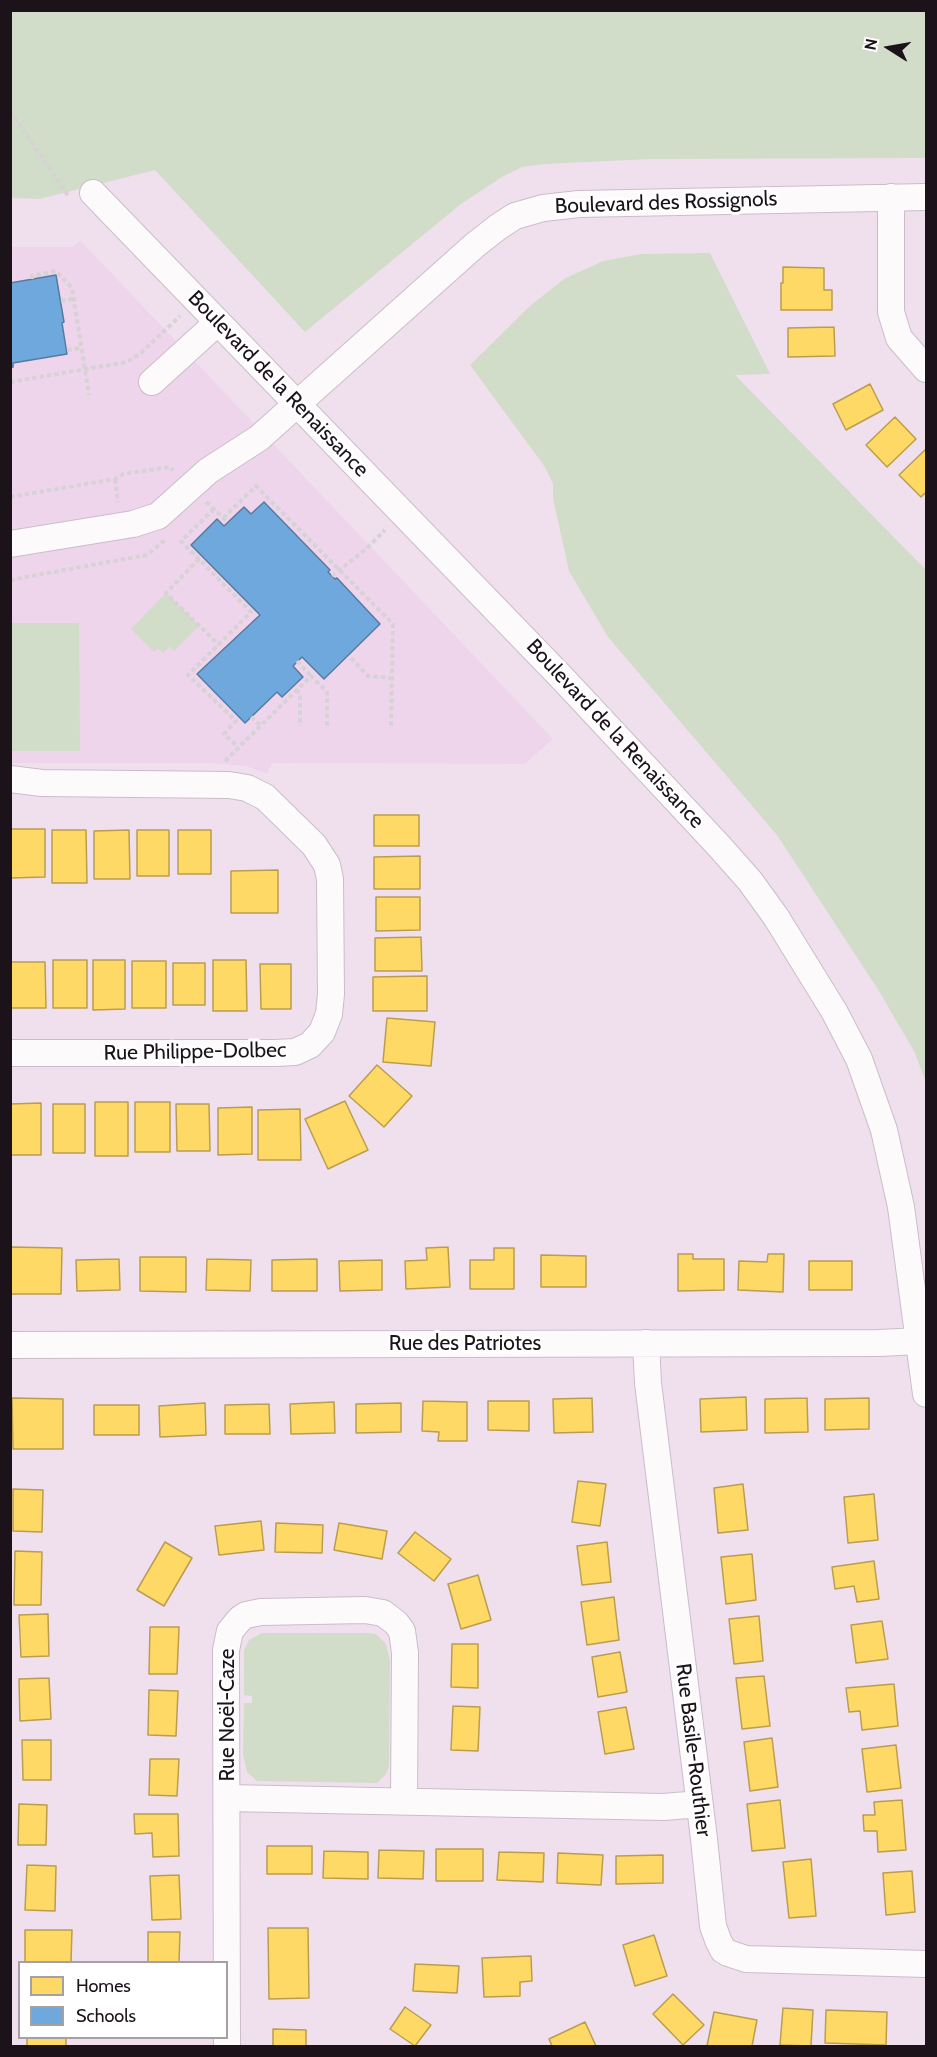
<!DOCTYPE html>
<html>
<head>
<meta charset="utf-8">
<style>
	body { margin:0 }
	#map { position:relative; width:937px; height:2057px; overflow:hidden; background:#f0e0ee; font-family:Cabin,sans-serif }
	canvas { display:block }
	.frame { position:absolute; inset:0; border:12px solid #1b121a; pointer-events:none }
	.legend { position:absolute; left:18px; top:1961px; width:210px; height:78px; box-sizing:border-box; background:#fff; border:2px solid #a4a0a3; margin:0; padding:8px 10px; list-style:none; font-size:18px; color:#1b121a }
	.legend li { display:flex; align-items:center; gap:12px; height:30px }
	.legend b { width:30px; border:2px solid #a4a0a3 }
	.north { position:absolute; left:859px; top:18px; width:60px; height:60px; -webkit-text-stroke:4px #fff; paint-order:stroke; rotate:281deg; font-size:16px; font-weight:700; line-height:24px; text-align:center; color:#1b121a }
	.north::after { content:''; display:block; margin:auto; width:21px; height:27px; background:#1b121a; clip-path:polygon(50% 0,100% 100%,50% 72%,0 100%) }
</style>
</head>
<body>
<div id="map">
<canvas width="937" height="2057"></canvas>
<div class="frame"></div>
<ul class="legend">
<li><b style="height:16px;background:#ffd966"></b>Homes</li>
<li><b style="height:16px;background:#6fa8dc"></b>Schools</li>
</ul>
<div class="north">N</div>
</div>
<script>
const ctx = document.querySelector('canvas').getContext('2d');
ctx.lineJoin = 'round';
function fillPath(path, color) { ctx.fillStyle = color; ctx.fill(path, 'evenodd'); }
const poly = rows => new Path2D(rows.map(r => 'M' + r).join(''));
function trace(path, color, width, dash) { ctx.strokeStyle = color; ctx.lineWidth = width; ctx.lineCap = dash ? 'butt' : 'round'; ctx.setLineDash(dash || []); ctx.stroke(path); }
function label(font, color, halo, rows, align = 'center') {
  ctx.font = font + ' Cabin,sans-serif'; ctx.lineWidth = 6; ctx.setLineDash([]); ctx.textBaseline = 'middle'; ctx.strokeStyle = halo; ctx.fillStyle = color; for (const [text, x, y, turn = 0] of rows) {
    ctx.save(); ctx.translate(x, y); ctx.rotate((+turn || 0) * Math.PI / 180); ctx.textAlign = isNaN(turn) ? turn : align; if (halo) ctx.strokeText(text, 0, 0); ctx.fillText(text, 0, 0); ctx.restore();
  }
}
const built = poly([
	[81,241,553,739,525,764,272,763,267,774,246,766,208,763,11,763,11,247,71,247]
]);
const green = poly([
	[11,11,926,11,926,158,650,159,545,164,522,167,502,177,461,204,305,332,155,170,39,199,11,198],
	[710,253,770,374,735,375,926,570,926,1083,915,1053,879,991,777,835,608,637,569,571,553,498,553,484,545,467,470,365,531,305,564,279,603,261,641,254],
	[166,593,199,626,174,651,170,646,163,653,158,648,154,652,131,629],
	[11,623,79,623,80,751,11,751],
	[262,1633,368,1633,376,1634,386,1644,390,1660,389,1766,386,1774,377,1783,257,1781,247,1772,243,1754,244,1703,252,1703,252,1696,244,1695,244,1650,249,1640]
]);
const homes = poly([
	[783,267,824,268,824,290,832,290,832,310,781,310,781,283,783,283,783,267],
	[834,327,835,356,788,357,788,328,834,327],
	[870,384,883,410,846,430,833,404,870,384],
	[895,417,916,439,887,467,866,445,895,417],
	[926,449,926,492,921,497,899,475,926,449],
	[374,815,419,815,419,846,374,846,374,815],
	[10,829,45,829,45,877,10,878,10,829],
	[52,830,86,830,87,883,52,883,52,830],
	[129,830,130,879,94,879,94,831,129,830],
	[137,830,169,830,169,876,137,876,137,830],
	[178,830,211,830,211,874,178,874,178,830],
	[420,856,420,889,374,889,374,857,420,856],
	[278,870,278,913,231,913,231,871,278,870],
	[376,897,420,897,420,930,376,931,376,897],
	[421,937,422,971,375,971,375,938,421,937],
	[53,960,87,960,87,1008,53,1008,53,960],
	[93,960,125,960,125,1009,93,1010,93,960],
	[213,960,246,960,247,1011,213,1011,213,960],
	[132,961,166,961,166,1008,132,1008,132,961],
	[11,962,45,962,46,1008,11,1008,11,962],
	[173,963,205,963,205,1005,173,1005,173,963],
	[260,964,291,964,291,1009,261,1009,260,964],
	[427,976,427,1011,373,1011,373,977,427,976],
	[387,1018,435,1022,431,1066,383,1062,387,1018],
	[377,1065,412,1096,384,1127,349,1096,377,1065],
	[345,1101,368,1150,328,1169,305,1119,345,1101],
	[95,1102,128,1102,128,1156,95,1156,95,1102],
	[135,1102,170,1102,170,1152,135,1152,135,1102],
	[41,1103,41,1155,10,1155,10,1104,41,1103],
	[53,1104,85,1104,85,1153,53,1153,53,1104],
	[176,1104,209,1104,210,1151,177,1151,176,1104],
	[252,1107,252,1154,218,1155,218,1108,252,1107],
	[300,1109,301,1160,258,1160,258,1110,300,1109],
	[10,1247,62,1248,61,1294,10,1294,10,1247],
	[448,1247,450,1287,406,1289,405,1261,427,1260,426,1248,448,1247],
	[494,1248,514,1248,514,1289,470,1289,470,1260,494,1260,494,1248],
	[678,1254,693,1254,693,1259,724,1259,724,1290,678,1291,678,1254],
	[768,1254,784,1254,783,1292,738,1290,739,1261,767,1262,768,1254],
	[541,1255,586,1256,586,1287,541,1287,541,1255],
	[140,1257,186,1257,186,1292,140,1291,140,1257],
	[119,1259,120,1290,77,1291,76,1260,119,1259],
	[207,1259,251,1260,250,1291,206,1290,207,1259],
	[317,1259,317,1291,272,1291,272,1260,317,1259],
	[382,1260,382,1290,340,1291,339,1261,382,1260],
	[809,1261,852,1261,852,1290,809,1290,809,1261],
	[746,1397,747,1430,701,1432,700,1399,746,1397],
	[12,1398,63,1399,63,1449,13,1449,12,1398],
	[592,1398,593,1432,554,1433,553,1399,592,1398],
	[807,1398,808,1432,765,1433,765,1399,807,1398],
	[869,1398,869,1429,825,1430,825,1399,869,1398],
	[423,1401,467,1402,467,1441,438,1441,439,1432,422,1431,423,1401],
	[488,1401,529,1401,529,1431,488,1430,488,1401],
	[334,1402,335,1433,291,1434,290,1404,334,1402],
	[205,1403,206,1435,160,1437,159,1406,205,1403],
	[401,1403,401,1432,356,1433,356,1404,401,1403],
	[269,1404,270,1434,225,1434,225,1405,269,1404],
	[94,1405,139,1405,139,1435,94,1435,94,1405],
	[578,1481,606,1484,600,1526,572,1522,578,1481],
	[743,1484,748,1530,718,1533,714,1488,743,1484],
	[13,1489,43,1490,42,1532,13,1531,13,1489],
	[874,1494,878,1540,848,1543,844,1497,874,1494],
	[261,1521,264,1550,219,1555,215,1526,261,1521],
	[276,1523,323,1525,322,1553,275,1552,276,1523],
	[339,1523,387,1531,382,1559,334,1550,339,1523],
	[415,1532,451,1559,434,1581,398,1553,415,1532],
	[165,1542,192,1558,164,1606,137,1590,165,1542],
	[607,1542,611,1582,582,1585,577,1546,607,1542],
	[15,1551,42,1552,41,1605,14,1605,15,1551],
	[752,1554,756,1600,726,1604,721,1557,752,1554],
	[874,1561,879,1599,857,1602,854,1586,835,1589,832,1567,874,1561],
	[478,1575,491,1620,461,1629,448,1584,478,1575],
	[614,1597,619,1640,587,1645,581,1602,614,1597],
	[48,1614,49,1656,21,1657,19,1615,48,1614],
	[759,1616,763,1661,734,1664,729,1619,759,1616],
	[882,1621,888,1659,856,1663,851,1625,882,1621],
	[150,1627,179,1627,177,1674,149,1674,150,1627],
	[452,1644,478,1644,478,1688,451,1687,452,1644],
	[620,1652,627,1692,598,1697,592,1657,620,1652],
	[764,1676,770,1726,742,1729,736,1678,764,1676],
	[49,1678,51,1719,20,1721,19,1679,49,1678],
	[894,1684,898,1726,862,1730,860,1711,849,1712,846,1688,894,1684],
	[149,1690,178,1691,176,1736,148,1735,149,1690],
	[453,1706,480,1707,478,1751,451,1750,453,1706],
	[626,1707,634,1749,605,1754,598,1712,626,1707],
	[772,1738,778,1787,750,1791,744,1742,772,1738],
	[22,1740,51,1740,51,1780,23,1780,22,1740],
	[896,1745,901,1788,867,1792,862,1749,896,1745],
	[150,1759,179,1759,177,1796,149,1795,150,1759],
	[780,1800,785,1848,752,1851,747,1804,780,1800],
	[902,1800,906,1850,878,1852,877,1831,864,1831,863,1815,875,1815,874,1802,902,1800],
	[19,1804,47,1805,46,1845,18,1845,19,1804],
	[134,1814,178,1814,179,1856,153,1857,152,1833,135,1834,134,1814],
	[267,1846,312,1846,312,1874,267,1874,267,1846],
	[436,1849,483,1849,483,1881,436,1881,436,1849],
	[379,1850,424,1851,423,1879,378,1878,379,1850],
	[324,1851,368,1852,368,1879,323,1878,324,1851],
	[499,1852,544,1853,543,1882,497,1880,499,1852],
	[558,1853,603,1855,601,1885,557,1883,558,1853],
	[663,1855,663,1883,616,1884,616,1856,663,1855],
	[811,1859,816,1916,789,1918,783,1862,811,1859],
	[27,1865,56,1866,55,1911,25,1910,27,1865],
	[912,1871,915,1912,886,1915,883,1873,912,1871],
	[179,1875,181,1919,152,1920,150,1876,179,1875],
	[268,1928,308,1928,309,1998,269,1999,268,1928],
	[25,1930,72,1930,71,1962,25,1962,25,1930],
	[148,1932,180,1932,179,1962,148,1962,148,1932],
	[654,1935,667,1976,635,1986,623,1945,654,1935],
	[531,1956,532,1981,520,1982,520,1996,484,1997,482,1958,531,1956],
	[415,1964,459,1966,457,1993,413,1991,415,1964],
	[673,1994,704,2025,683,2045,653,2014,673,1994],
	[405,2007,431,2025,415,2046,390,2029,405,2007],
	[783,2008,813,2010,811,2046,780,2045,783,2008],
	[826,2010,887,2012,886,2045,825,2043,826,2010],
	[714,2012,757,2020,752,2046,707,2046,714,2012],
	[585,2022,596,2046,552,2046,549,2039,585,2022],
	[273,2029,306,2030,306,2046,273,2046,273,2029],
	[27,2038,66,2038,66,2046,27,2046,27,2038]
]);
const schools = poly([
	[56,275,64,322,62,323,67,354,13,363,13,367,10,368,10,283,56,275],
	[264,502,330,570,328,572,335,579,337,578,380,624,324,679,302,657,293,666,303,677,282,697,277,692,245,723,197,674,260,615,191,545,217,519,224,526,244,507,251,514,264,502]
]);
const path = poly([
	[10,111,69,197],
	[32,279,32,276,56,271,72,288,89,395],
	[61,301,73,299],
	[67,350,81,348],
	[10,382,127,362,141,353,180,316],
	[115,479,118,502],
	[10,497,115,479,123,474,170,467,173,470],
	[206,502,228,522],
	[214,509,181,541,251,612,188,675,236,721,224,734,238,747],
	[223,518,256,486,393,624,391,727],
	[199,559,166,593,219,645],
	[332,576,365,550,385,530],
	[10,580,147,555,165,540],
	[351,658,368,676,391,678],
	[297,661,311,676],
	[296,690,300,693,300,726],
	[251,717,260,725],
	[225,761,311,676,327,692,327,727]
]);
const minor = poly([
	[93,193,564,680,719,846,750,881,776,917,834,1011,859,1059,884,1130,901,1207,926,1394],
	[891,197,891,312,899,338,926,369],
	[152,382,218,322],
	[10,544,133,524,158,516,208,471,259,438,475,245,498,227,515,216,543,208,579,204,926,197],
	[10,779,42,783,229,785,247,788,265,797,314,845,327,865,330,879,331,994,329,1014,322,1032,310,1045,295,1052,276,1053,10,1053],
	[646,1343,648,1383,704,1839,713,1926,718,1940,723,1950,728,1953,746,1959,926,1964],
	[10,1345,879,1343,919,1341],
	[228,1798,664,1807,699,1804],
	[227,2046,226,1650,230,1631,240,1619,246,1615,261,1612,365,1610,383,1613,396,1623,402,1631,405,1653,404,1801]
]);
const streetNames = [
	["Boulevard des Rossignols",666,203,-2],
	["Boulevard de la Renaissance",278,384,46],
	["Boulevard de la Renaissance",615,734,47],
	["Rue Philippe-Dolbec",195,1052,-1],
	["Rue des Patriotes",465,1344],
	["Rue Noël-Caze",228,1715,-90],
	["Rue Basile-Routhier",693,1750,83]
];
fillPath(built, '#eed5ec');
fillPath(green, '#d1dcc9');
fillPath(homes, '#ffd966');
trace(homes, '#bb9d4f', 1.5);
fillPath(schools, '#6fa8dc');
trace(schools, '#567ba2', 1.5);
trace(minor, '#c9bec8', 28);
trace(path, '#d6d2d5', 4, [4.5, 3]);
trace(minor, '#fdfafc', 26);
label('21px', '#1b121a', '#fff', streetNames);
</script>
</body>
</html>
